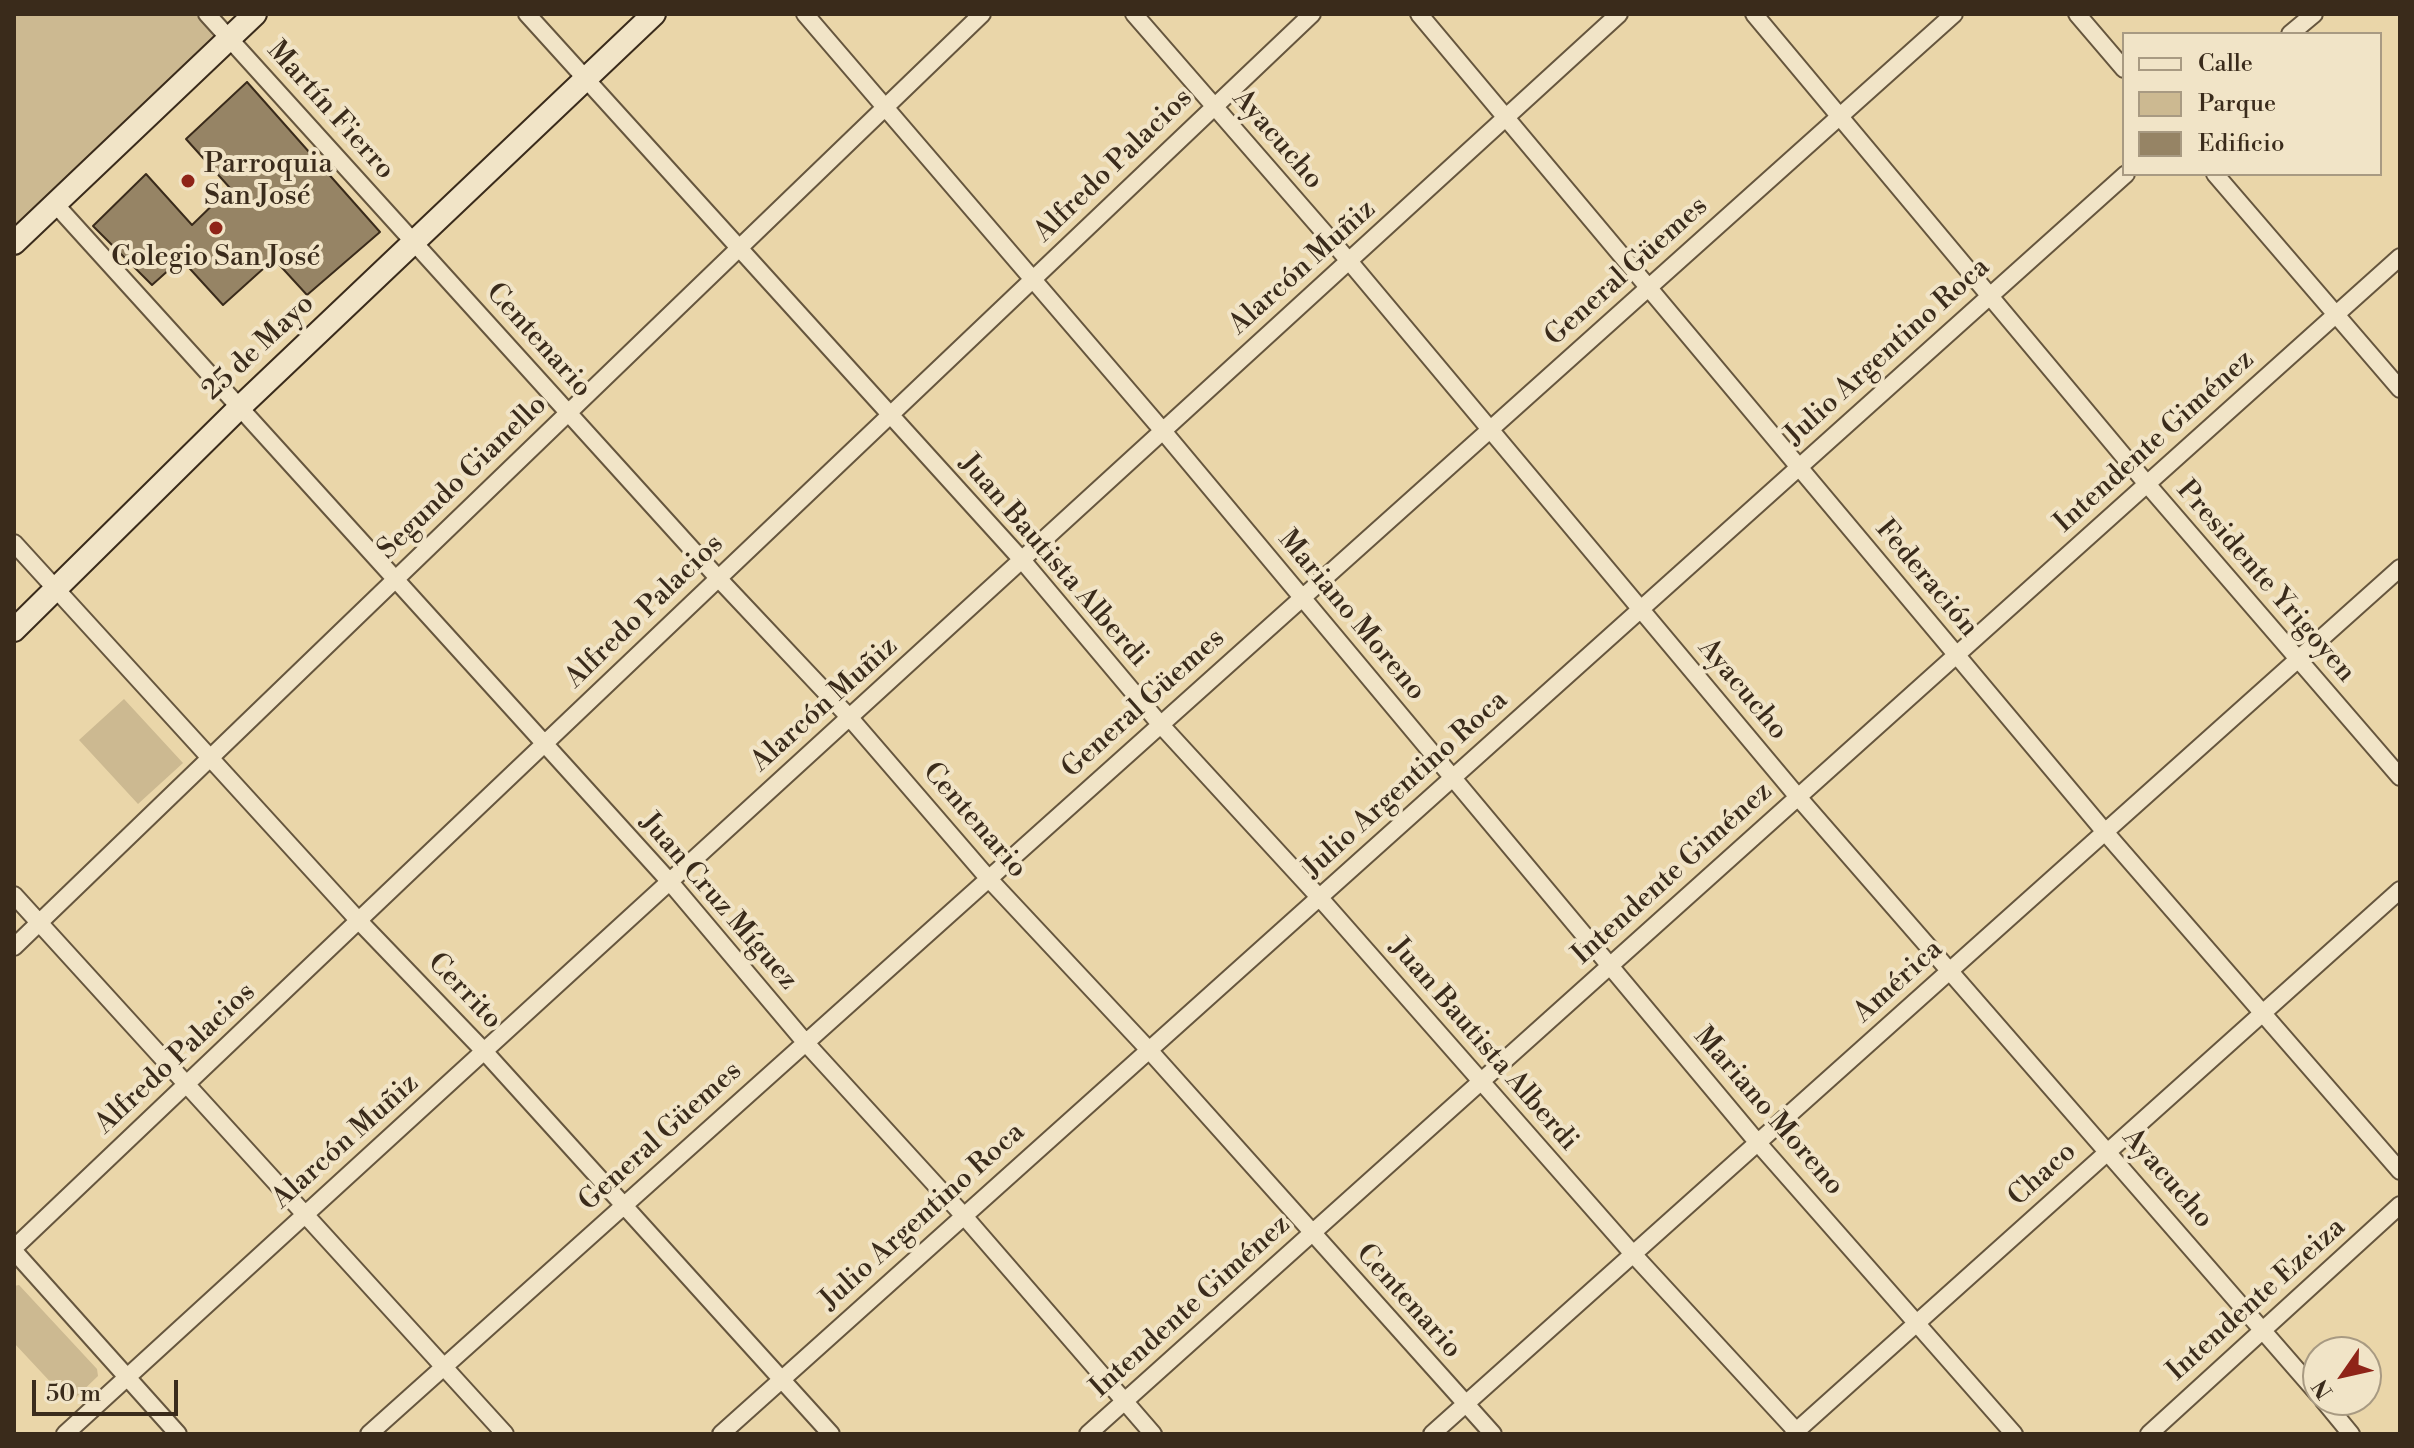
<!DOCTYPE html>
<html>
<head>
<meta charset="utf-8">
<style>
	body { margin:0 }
	#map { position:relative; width:2414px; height:1448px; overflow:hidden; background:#ead6a9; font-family:"Libre Bodoni",serif }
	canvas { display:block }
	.frame { position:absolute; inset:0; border:16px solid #3a2b1b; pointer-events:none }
	.legend { position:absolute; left:2122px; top:32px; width:260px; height:144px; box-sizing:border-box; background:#f1e4c7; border:2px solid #a89a82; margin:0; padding:10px 14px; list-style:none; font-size:24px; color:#3a2b1b }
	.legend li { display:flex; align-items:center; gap:16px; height:40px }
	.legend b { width:40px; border:2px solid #a89a82 }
	.north { position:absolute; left:2302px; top:1336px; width:80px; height:80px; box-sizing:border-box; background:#f1e4c7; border:2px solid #a89a82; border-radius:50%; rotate:236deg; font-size:22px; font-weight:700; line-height:32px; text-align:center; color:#3a2b1b }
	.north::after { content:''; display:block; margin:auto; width:28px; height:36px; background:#8f2418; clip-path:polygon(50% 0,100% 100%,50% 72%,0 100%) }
	.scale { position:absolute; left:32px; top:1380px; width:146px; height:36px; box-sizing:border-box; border:4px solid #3a2b1b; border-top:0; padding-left:10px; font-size:24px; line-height:28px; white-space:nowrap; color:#3a2b1b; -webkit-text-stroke:6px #f1e4c7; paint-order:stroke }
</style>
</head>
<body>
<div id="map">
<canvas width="2414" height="1448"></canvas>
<div class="frame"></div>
<ul class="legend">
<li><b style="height:10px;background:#f1e4c7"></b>Calle</li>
<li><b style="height:22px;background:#ccb991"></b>Parque</li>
<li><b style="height:22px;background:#968465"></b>Edificio</li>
</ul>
<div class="north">N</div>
<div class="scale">50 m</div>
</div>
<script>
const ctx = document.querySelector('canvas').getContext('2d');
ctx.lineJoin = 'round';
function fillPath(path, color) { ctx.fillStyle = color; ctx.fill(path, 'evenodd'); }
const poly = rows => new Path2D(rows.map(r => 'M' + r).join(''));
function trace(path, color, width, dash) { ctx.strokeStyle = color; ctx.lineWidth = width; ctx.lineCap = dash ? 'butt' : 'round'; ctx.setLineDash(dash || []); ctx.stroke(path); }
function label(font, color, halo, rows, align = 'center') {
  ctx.font = font + ' "Libre Bodoni",serif'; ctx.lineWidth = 8; ctx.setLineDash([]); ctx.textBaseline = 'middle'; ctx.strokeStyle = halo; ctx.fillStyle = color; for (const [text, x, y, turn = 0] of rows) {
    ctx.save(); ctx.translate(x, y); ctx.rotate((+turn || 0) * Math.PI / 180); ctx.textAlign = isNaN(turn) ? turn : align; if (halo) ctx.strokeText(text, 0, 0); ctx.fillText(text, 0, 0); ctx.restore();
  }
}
const green = poly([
	[14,14,207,14,230,39,14,243],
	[124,699,183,763,138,804,79,740],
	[19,1285,97,1369,98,1376,70,1403,14,1343,14,1286]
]);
const building = poly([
	[247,82,380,232,307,295,274,259,223,305,181,259,152,285,93,226,146,174,192,225,230,188,186,139,247,82]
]);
const street = poly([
	[207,14,718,578,850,718,988,878,1149,1050,1493,1434],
	[527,14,1022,560,1160,724,1319,897,1633,1254,1799,1434],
	[805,14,1163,431,1758,1143,2014,1434],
	[1134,14,1349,261,1798,797,2318,1394],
	[1419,14,2105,832,2400,1171],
	[1754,14,2147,484,2400,777],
	[2077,14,2124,69],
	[2290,34,2314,14],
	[2215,174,2400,389],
	[56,205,670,882,805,1042,964,1216,1153,1434],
	[14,543,359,921,484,1051,831,1434],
	[14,895,505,1434],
	[14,947,982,14],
	[14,1248,1312,14],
	[14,1251,178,1434],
	[2323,1400,2351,1434],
	[65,1434,1619,14],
	[369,1434,1954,14],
	[721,1434,2126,174],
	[1088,1434,2400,257],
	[1432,1434,2400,568],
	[1793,1434,2400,890],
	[2149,1434,2400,1205]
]);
const secondary = poly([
	[14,243,255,14],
	[14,630,239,408,654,14]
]);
const markers = [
	[188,181,8,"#8f2418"],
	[216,228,8,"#8f2418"]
];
const streetNames = [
	["Martín Fierro",330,111,48],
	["Ayacucho",1277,140,49],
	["Alfredo Palacios",1114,166,-44],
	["Alarcón Muñiz",1303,268,-42],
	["General Güemes",1627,272,-42],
	["Centenario",538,341,48],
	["25 de Mayo",259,348,-43],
	["Julio Argentino Roca",1888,352,-42],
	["Intendente Giménez",2155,442,-42],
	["Segundo Gianello",463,478,-44],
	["Juan Bautista Alberdi",1053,561,49],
	["Federación",1926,579,50],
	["Presidente Yrigoyen",2265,582,49],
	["Alfredo Palacios",645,612,-44],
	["Mariano Moreno",1351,616,50],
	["Ayacucho",1742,690,50],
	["General Güemes",1144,704,-42],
	["Alarcón Muñiz",825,705,-42],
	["Julio Argentino Roca",1406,785,-42],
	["Centenario",974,821,49],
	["Intendente Giménez",1673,874,-42],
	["Juan Cruz Míguez",718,902,49],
	["América",1899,982,-42],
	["Cerrito",464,992,46],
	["Juan Bautista Alberdi",1483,1045,49],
	["Alfredo Palacios",176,1059,-43],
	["Mariano Moreno",1768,1112,49],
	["General Güemes",661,1137,-42],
	["Alarcón Muñiz",346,1142,-42],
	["Chaco",2043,1175,-42],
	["Ayacucho",2167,1179,49],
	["Julio Argentino Roca",923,1217,-42],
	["Intendente Ezeiza",2257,1300,-42],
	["Centenario",1408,1302,48],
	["Intendente Giménez",1191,1307,-42]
];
const poiNames = [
	["Parroquia",204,165],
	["San José",204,197],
	["Colegio San José",216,258,"center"]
];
fillPath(green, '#ccb991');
fillPath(building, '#968465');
trace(building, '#3a2b1b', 2);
trace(street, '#66563e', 20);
trace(secondary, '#3a2b1b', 26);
trace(street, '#f1e4c7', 16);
trace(secondary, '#f1e4c7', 22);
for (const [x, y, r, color] of markers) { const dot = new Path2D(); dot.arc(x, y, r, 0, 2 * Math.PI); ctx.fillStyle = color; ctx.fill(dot); trace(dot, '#f1e4c7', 3); }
label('28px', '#3a2b1b', '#f1e4c7', streetNames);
label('28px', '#3a2b1b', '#f1e4c7', poiNames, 'left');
</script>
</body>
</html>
